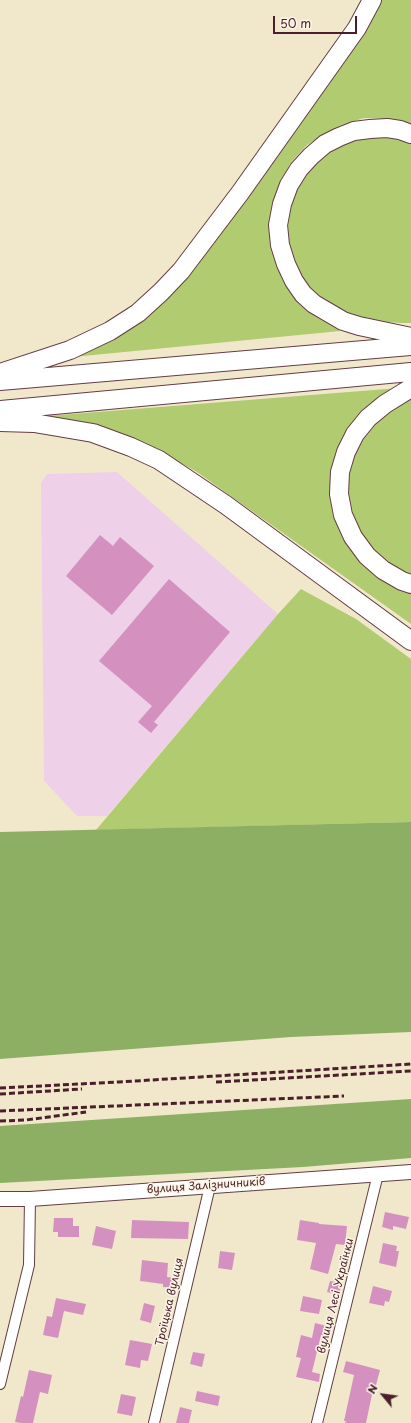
<!DOCTYPE html>
<html>
<head>
<meta charset="utf-8">
<style>
	body { margin:0 }
	#map { position:relative; width:411px; height:1423px; overflow:hidden; background:#f1e8cc; font-family:"Playpen Sans",sans-serif }
	canvas { display:block }
	.north { position:absolute; left:363px; top:1375px; width:40px; height:40px; -webkit-text-stroke:3px #fcf5e5; paint-order:stroke; rotate:299deg; font-size:11px; font-weight:700; line-height:16px; text-align:center; color:#4a1f2b }
	.north::after { content:''; display:block; margin:auto; width:14px; height:18px; background:#4a1f2b; clip-path:polygon(50% 0,100% 100%,50% 72%,0 100%) }
	.scale { position:absolute; left:273px; top:16px; width:84px; height:18px; box-sizing:border-box; border:2px solid #4a1f2b; border-top:0; padding-left:5px; font-size:12px; line-height:14px; white-space:nowrap; color:#4a1f2b; -webkit-text-stroke:3px #fcf5e5; paint-order:stroke }
</style>
</head>
<body>
<div id="map">
<canvas width="411" height="1423"></canvas>
<div class="north">N</div>
<div class="scale">50 m</div>
</div>
<script>
const ctx = document.querySelector('canvas').getContext('2d');
ctx.lineJoin = 'round';
function fillPath(path, color) { ctx.fillStyle = color; ctx.fill(path, 'evenodd'); }
const poly = rows => new Path2D(rows.map(r => 'M' + r).join(''));
function trace(path, color, width, dash) { ctx.strokeStyle = color; ctx.lineWidth = width; ctx.lineCap = dash ? 'butt' : 'round'; ctx.setLineDash(dash || []); ctx.stroke(path); }
function label(font, color, halo, rows, align = 'center') {
  ctx.font = font + ' "Playpen Sans",sans-serif'; ctx.lineWidth = 3; ctx.setLineDash([]); ctx.textBaseline = 'middle'; ctx.strokeStyle = halo; ctx.fillStyle = color; for (const [text, x, y, turn = 0] of rows) {
    ctx.save(); ctx.translate(x, y); ctx.rotate((+turn || 0) * Math.PI / 180); ctx.textAlign = isNaN(turn) ? turn : align; if (halo) ctx.strokeText(text, 0, 0); ctx.fillText(text, 0, 0); ctx.restore();
  }
}
const built = poly([
	[117,472,278,614,107,816,77,816,44,781,41,483,47,474]
]);
const green = poly([
	[381,0,411,0,411,123,388,119,364,118,342,125,324,134,307,145,292,161,281,179,274,198,270,220,270,240,275,258,281,275,290,291,304,306,316,317,340,331,73,357,90,351,122,334],
	[382,135,411,142,411,323,402,323,368,321,332,308,306,287,291,259,286,223,289,205,304,172,327,151,363,137],
	[399,388,358,416,335,518,344,540,356,557,375,576,399,589,411,593,411,624,197,472,163,453,86,424,47,416],
	[411,397,411,577,369,551,349,515,347,469,358,440,373,420],
	[301,589,356,619,411,659,411,822,96,830,278,614]
]);
const forest = poly([
	[411,822,411,1032,291,1037,0,1059,0,832],
	[411,1099,411,1158,303,1167,0,1183,0,1126]
]);
const building = poly([
	[100,535,113,546,120,537,154,566,112,615,66,576],
	[169,579,230,632,154,722,158,725,151,733,138,722,152,706,99,661],
	[385,1212,409,1217,406,1229,393,1226,393,1230,382,1227],
	[54,1218,73,1218,73,1226,79,1226,79,1237,58,1237,58,1232,53,1232],
	[132,1220,189,1222,188,1239,131,1238],
	[300,1220,319,1223,319,1224,347,1226,345,1245,336,1244,328,1274,310,1269,316,1243,297,1240],
	[96,1226,116,1231,112,1249,92,1245],
	[383,1243,397,1246,396,1251,399,1251,396,1267,379,1263],
	[220,1251,235,1253,232,1270,218,1268],
	[142,1260,168,1263,167,1277,176,1278,175,1288,163,1287,163,1284,140,1281],
	[330,1281,342,1283,339,1295,327,1292],
	[373,1286,392,1291,389,1302,385,1301,384,1306,369,1303],
	[303,1296,322,1300,319,1314,300,1311],
	[56,1298,86,1304,83,1315,64,1311,58,1338,43,1335,47,1316,52,1317],
	[144,1303,155,1306,151,1323,140,1320],
	[315,1323,331,1327,329,1337,321,1335,312,1372,320,1374,319,1382,296,1377,301,1358,296,1357,301,1335,312,1338],
	[130,1340,152,1344,148,1361,141,1360,140,1368,125,1365],
	[193,1352,205,1354,202,1367,190,1364],
	[346,1361,380,1370,376,1385,374,1385,366,1423,345,1423,346,1421,344,1421,354,1375,343,1372],
	[29,1370,52,1375,48,1394,40,1392,33,1423,21,1423,15,1422,21,1396,23,1397],
	[197,1391,220,1396,218,1406,195,1401],
	[121,1394,136,1397,132,1416,117,1413],
	[180,1407,192,1410,189,1423,176,1423]
]);
const street = poly([
	[0,1384,29,1265,30,1199],
	[154,1423,210,1186],
	[317,1423,378,1174]
]);
const secondary = poly([
	[0,1199,30,1199,411,1172]
]);
const highway = poly([
	[411,134,400,130,387,128,370,129,354,131,339,137,325,144,311,156,299,169,289,185,282,204,278,225,280,245,286,264,294,281,303,294,314,304,343,321,359,326,411,337],
	[0,373,70,350,110,331,138,313,161,292,181,271,240,193,357,28,372,0],
	[0,381,411,346],
	[411,388,385,404,368,418,355,434,346,452,340,472,339,494,343,515,353,537,367,556,383,570,402,581,411,584],
	[0,410,411,372],
	[0,422,34,423,93,433,131,447,159,460,226,505,411,641]
]);
const rail = poly([
	[216,1082,411,1071],
	[0,1088,119,1082,411,1064],
	[0,1094,82,1089],
	[0,1111,344,1096],
	[0,1121,26,1120,86,1112]
]);
const streetNames = [
	["вулиця Залізничників",206,1186,-4],
	["вулиця Лесі Українки",336,1296,-76],
	["Троїцька вулиця",170,1302,-77]
];
fillPath(built, '#eed0e8');
fillPath(green, '#b1cb71');
fillPath(forest, '#8caf63');
fillPath(building, '#d491c0');
trace(street, '#633d43', 12);
trace(secondary, '#633d43', 16);
trace(highway, '#633d43', 20);
trace(street, '#fff', 10);
trace(secondary, '#fff', 14);
trace(highway, '#fff', 18);
trace(rail, '#4a1f2b', 3, [6, 3]);
label('11px', '#4a1f2b', '#fcf5e5', streetNames);
</script>
</body>
</html>
